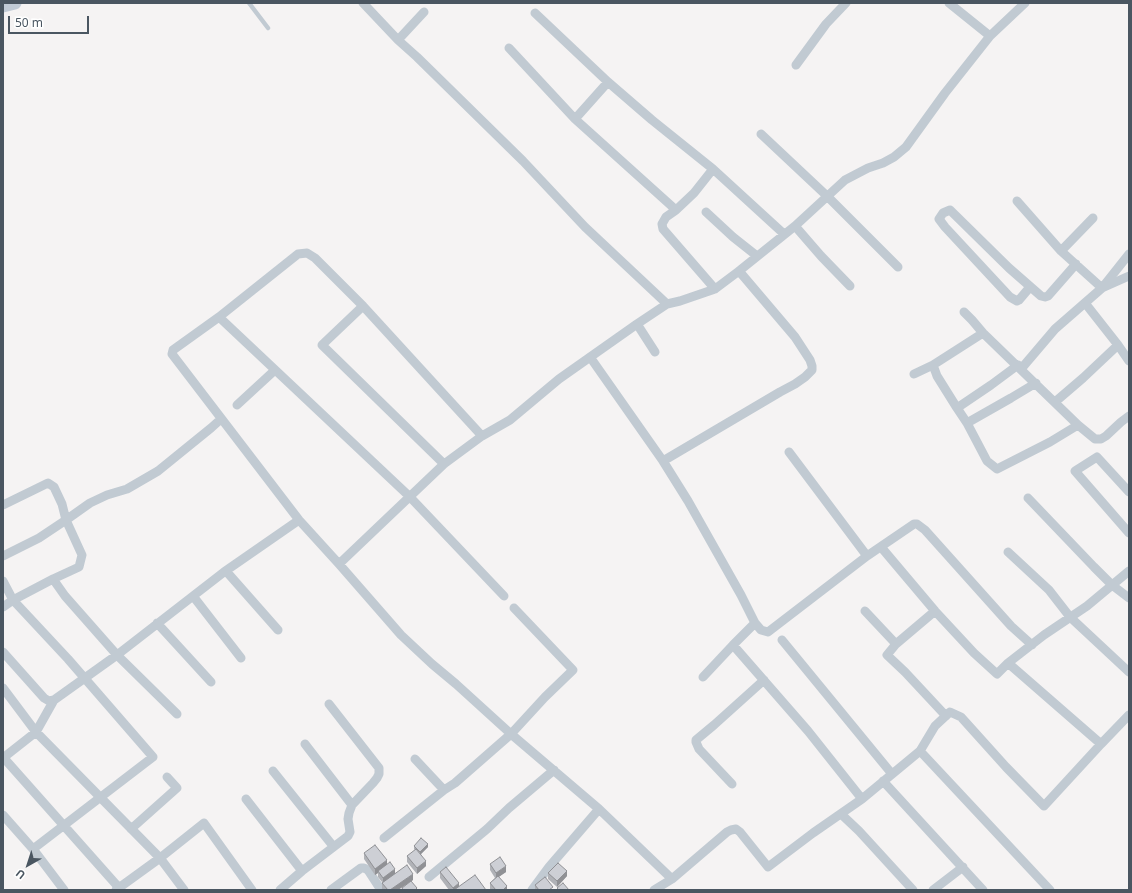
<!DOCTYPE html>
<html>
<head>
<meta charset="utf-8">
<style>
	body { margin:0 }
	#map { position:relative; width:1132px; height:893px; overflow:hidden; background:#f5f3f3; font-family:"Noto Sans",sans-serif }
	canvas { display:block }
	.frame { position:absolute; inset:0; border:4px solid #4a5661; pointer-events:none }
	.north { position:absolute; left:8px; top:845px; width:40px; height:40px; -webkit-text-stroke:3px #fff; paint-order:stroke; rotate:219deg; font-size:11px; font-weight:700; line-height:16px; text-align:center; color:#4a5661 }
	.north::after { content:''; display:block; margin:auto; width:14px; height:18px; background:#4a5661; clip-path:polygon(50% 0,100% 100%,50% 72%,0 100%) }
	.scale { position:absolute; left:8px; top:16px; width:81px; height:18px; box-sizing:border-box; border:2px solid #4a5661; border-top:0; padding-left:5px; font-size:12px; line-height:14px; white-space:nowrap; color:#4a5661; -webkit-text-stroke:3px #fff; paint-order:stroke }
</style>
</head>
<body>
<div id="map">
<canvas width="1132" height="893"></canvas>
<div class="frame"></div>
<div class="north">U</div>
<div class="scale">50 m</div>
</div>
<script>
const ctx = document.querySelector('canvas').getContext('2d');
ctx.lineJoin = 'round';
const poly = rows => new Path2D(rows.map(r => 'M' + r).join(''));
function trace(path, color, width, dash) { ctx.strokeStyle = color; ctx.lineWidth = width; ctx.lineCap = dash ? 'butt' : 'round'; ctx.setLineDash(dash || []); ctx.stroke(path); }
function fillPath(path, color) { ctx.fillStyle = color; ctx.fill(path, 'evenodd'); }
const service = poly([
	[249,3,268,28]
]);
const minor = poly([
	[363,3,398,40,417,57,523,161,585,227,667,304,680,301,715,289,739,271,795,226,845,180,868,168,883,163,894,157,906,147,945,93,990,36,1025,3],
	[949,3,990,36],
	[535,13,608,82,652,120,713,169,784,234],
	[398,40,424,12],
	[509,48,575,119,676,210,666,217,662,224,663,229,715,289],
	[796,65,826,24,846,3],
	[575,119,608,82],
	[761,134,827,196,898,267],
	[1017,201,1061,251,1102,288,1129,276],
	[676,210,694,193,713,169],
	[706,212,733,237,757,256],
	[795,226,821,256,850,286],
	[1061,251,1093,218],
	[1030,287,1019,300,1017,301,1010,297,945,227,939,219,943,213,950,210,1009,268,1041,296,1045,297,1048,296,1076,264],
	[1085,303,1118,345,1129,361],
	[363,306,322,345,444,464],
	[964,312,972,320,983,333,1078,425,1095,439,1101,439,1106,436,1121,422,1129,416],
	[219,317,409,496,504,596],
	[637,324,655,352],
	[590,357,663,461,780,392,795,384,805,377,812,370,812,366,810,360,795,337,739,271],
	[933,365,937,376,957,408,967,423,987,461,997,469,1050,442,1078,425],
	[1021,369,1055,329,1102,288,1129,254],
	[914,374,933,365,983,333],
	[1055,402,1083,378,1118,345],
	[237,405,275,370],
	[957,408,991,385,1018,365],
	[967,423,1011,398,1036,383],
	[482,436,363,306,315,258,307,253,298,254,219,317,173,350,172,354,299,520,339,564,401,635,432,664,456,684,511,734,599,809,672,879],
	[789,452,867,556],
	[663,461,688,501,741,595,755,623,761,630,768,632,867,556,914,524,917,524,925,530,1011,626,1032,645],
	[1129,492,1097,457,1075,471,1129,533],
	[1028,498,1094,567,1112,585,1129,598],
	[3,505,48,483,54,487,62,504,66,520,82,555,79,567,53,579],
	[881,547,935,611,974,653,997,674,1008,663,1044,635,1087,606,1129,571],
	[1008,552,1049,590,1070,617,1129,672],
	[3,556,39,538,66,520,90,503,107,495,127,489,158,471,211,428,221,419],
	[339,564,444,464,482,436,510,420,559,379,637,324,667,304],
	[226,571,278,630],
	[3,581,13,600,68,659,153,757,33,849],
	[193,596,241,658],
	[3,607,13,600,53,579,65,596,117,655,177,714],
	[865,611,896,644],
	[935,611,896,644,887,655,905,672,946,716],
	[157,623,211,682],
	[755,623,733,645,808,731,862,799],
	[782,640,892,774],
	[3,652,44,698,49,701,54,700,117,655,224,572,299,520],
	[1008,663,1101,744],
	[703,677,733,645],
	[3,688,36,732,160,858,184,890],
	[305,744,352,805],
	[920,751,1050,890],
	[3,757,121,890],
	[3,758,36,732,54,700],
	[415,759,444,790,455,783,511,734,545,697,573,670,514,608],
	[273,771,333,846],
	[883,781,983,890],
	[732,784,699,749,696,742,696,740,714,725,764,680],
	[246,799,302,871],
	[841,814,859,831,913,890],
	[3,815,33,849,64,890],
	[131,829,177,788,167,777],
	[384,838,444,790],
	[429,877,487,829,509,808,554,770],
	[116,890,160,858,204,823,252,890],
	[280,890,302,871,348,836,350,832,348,819,349,813,352,805,373,783,377,778,379,774,379,768,329,704],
	[331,890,361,868,364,868,368,870,381,890],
	[532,890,549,867,599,809],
	[654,890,672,879,727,832,731,830,736,829,740,832,768,867,813,833,862,799,920,751,935,726,950,712,961,717,1006,767,1044,806,1101,744,1129,715],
	[933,890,963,867]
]);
const secondary = poly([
	[3,6,15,3]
]);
const wall = poly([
	[414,846,428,847,421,854,426,866,417,874,407,862,407,856,415,850,414,849],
	[364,853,387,864,395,873,413,880,411,881,417,890,420,890,402,890,402,888,408,883,398,890,383,890,382,889,382,882,378,877,378,873,375,875,364,859],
	[490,864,506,872,498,877,507,890,491,890,490,889,490,883,495,878,490,870],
	[440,872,459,886,486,890,449,890,440,878],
	[548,873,567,876,557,887,548,879],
	[535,885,553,890,535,890]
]);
const shadedWall = poly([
	[428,844,428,847,420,855,420,852],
	[387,860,387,866,378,871,378,873,375,875,375,869],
	[426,861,426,866,417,874,417,868],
	[506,866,506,872,496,879,496,873],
	[395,869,395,875,383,884,383,878],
	[567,871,567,876,557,887,557,881],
	[413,874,413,880,398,890,390,890],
	[459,883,459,889,458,890,453,890,453,888],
	[507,886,507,890,503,890]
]);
const building = poly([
	[421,838,428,844,420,852,414,846,421,838],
	[375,845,387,860,375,869,364,853,375,845],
	[416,849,426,861,417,868,407,856,416,849],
	[500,857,506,866,496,873,490,864,500,857],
	[390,862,395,869,383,878,378,871,390,862],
	[558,863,567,871,557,881,548,873,558,863],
	[407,865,413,874,390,890,388,890,382,883,407,865],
	[446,867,459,883,453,888,440,872,446,867],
	[475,875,486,890,454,890,475,875],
	[498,876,507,886,503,890,496,890,490,883,498,876],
	[545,877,553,887,549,890,539,890,535,885,545,877],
	[411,881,417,888,415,890,403,890,402,888,411,881],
	[563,883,569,890,559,890,557,888,563,883]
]);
trace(service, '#c1cad2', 4.5);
trace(minor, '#c1cad2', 9);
trace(secondary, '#c1cbd6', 13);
fillPath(wall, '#b0b2b7');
fillPath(shadedWall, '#909195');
fillPath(building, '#cdcfd5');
trace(building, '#909195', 1);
</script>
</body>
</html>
